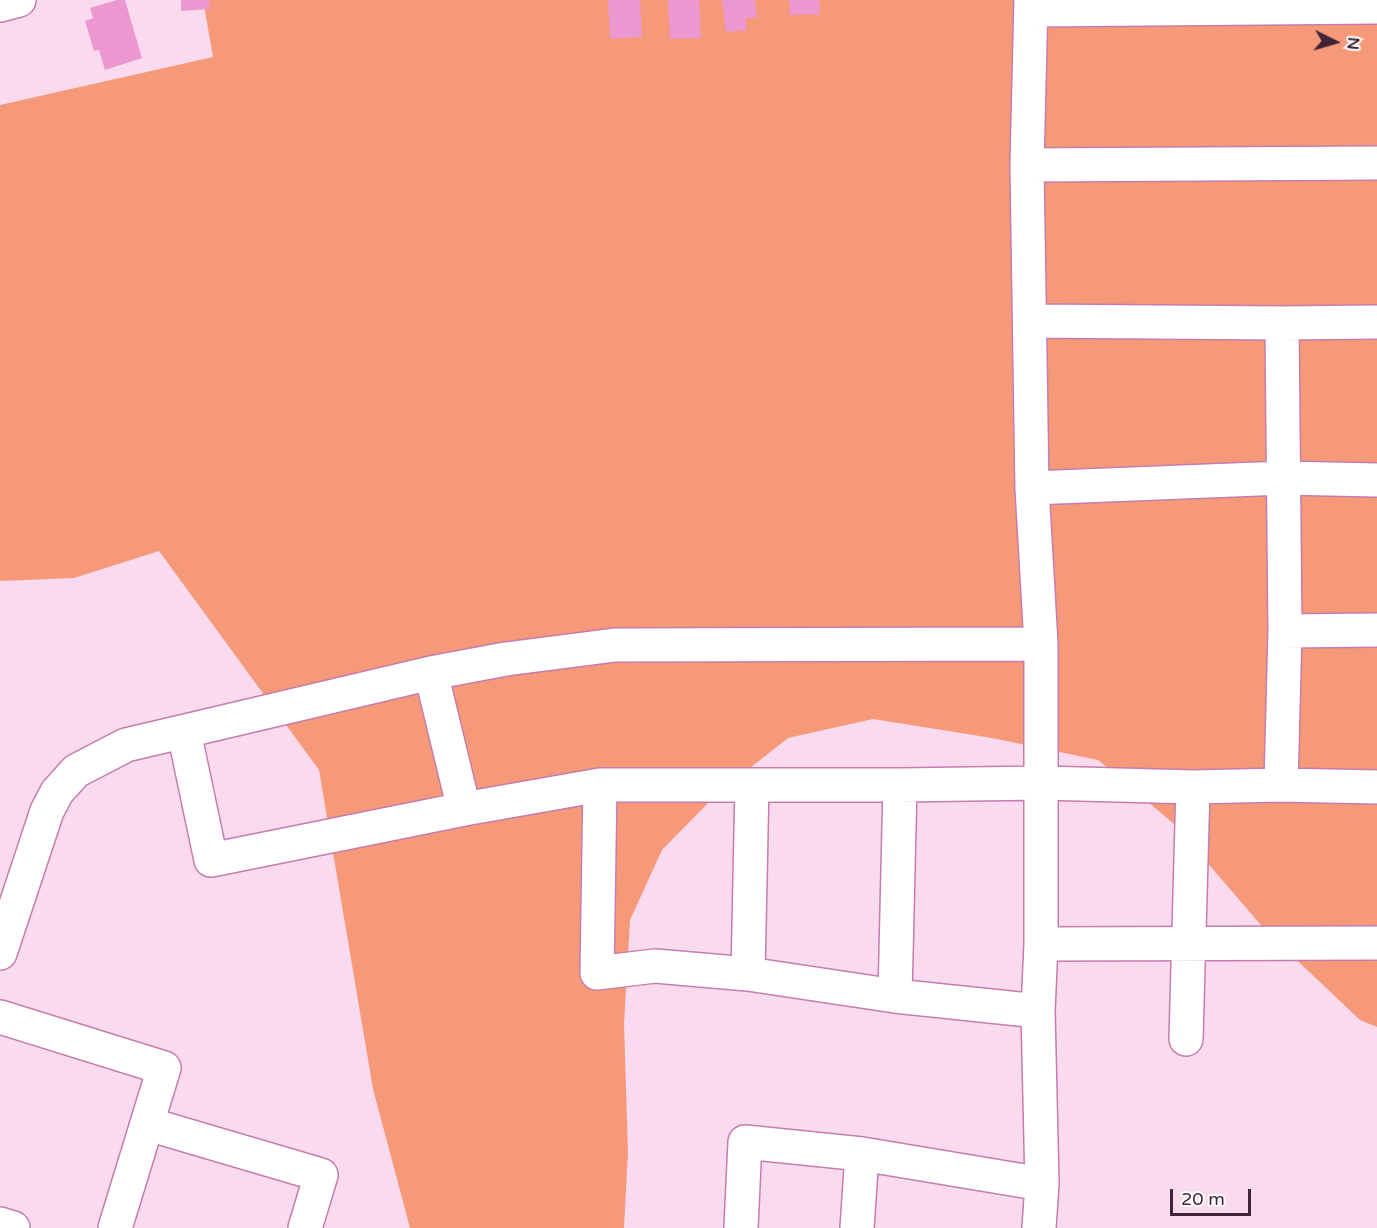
<!DOCTYPE html>
<html>
<head>
<meta charset="utf-8">
<style>
	body { margin:0 }
	#map { position:relative; width:1377px; height:1228px; overflow:hidden; background:#fadaee; font-family:"Varela Round",sans-serif }
	canvas { display:block }
	.north { position:absolute; left:1305px; top:12px; width:60px; height:60px; -webkit-text-stroke:4px #fff; paint-order:stroke; rotate:95deg; font-size:16px; font-weight:700; line-height:24px; text-align:center; color:#412438 }
	.north::after { content:''; display:block; margin:auto; width:21px; height:27px; background:#412438; clip-path:polygon(50% 0,100% 100%,50% 72%,0 100%) }
	.scale { position:absolute; left:1170px; top:1189px; width:81px; height:27px; box-sizing:border-box; border:3px solid #412438; border-top:0; padding-left:8px; font-size:18px; line-height:21px; white-space:nowrap; color:#412438; -webkit-text-stroke:4px #fff; paint-order:stroke }
</style>
</head>
<body>
<div id="map">
<canvas width="1377" height="1228"></canvas>
<div class="north">N</div>
<div class="scale">20 m</div>
</div>
<script>
const ctx = document.querySelector('canvas').getContext('2d');
ctx.lineJoin = 'round';
function fillPath(path, color) { ctx.fillStyle = color; ctx.fill(path, 'evenodd'); }
const poly = rows => new Path2D(rows.map(r => 'M' + r).join(''));
function trace(path, color, width, dash) { ctx.strokeStyle = color; ctx.lineWidth = width; ctx.lineCap = dash ? 'butt' : 'round'; ctx.setLineDash(dash || []); ctx.stroke(path); }
const forest = poly([
	[203,0,1377,0,1377,1027,1360,1020,1266,931,1174,824,1098,760,992,738,873,719,788,738,717,794,662,850,630,920,624,1024,628,1152,624,1228,410,1228,373,1089,319,770,159,551,74,578,0,581,0,105,213,57]
]);
const building = poly([
	[117,0,125,0,142,58,105,70,99,50,94,51,85,21,93,18,90,8],
	[181,0,209,0,210,9,181,11],
	[608,0,640,0,642,37,610,39],
	[668,0,699,0,701,38,670,39],
	[722,0,755,0,757,17,745,19,747,30,726,32],
	[789,0,819,0,820,14,790,15]
]);
const minor = poly([
	[1031,0,1027,165,1032,488,1041,644,1041,944,1038,1011,1042,1184,1039,1228],
	[0,5,19,0],
	[1031,10,1377,7],
	[1027,165,1377,163],
	[1030,321,1282,323,1377,322],
	[1032,488,1283,478,1377,480],
	[1285,631,1377,630],
	[431,673,464,809,600,785,900,785,1042,783,1193,787,1281,785,1377,787],
	[184,732,211,860,464,809],
	[600,785,597,973,655,966,748,974],
	[752,785,748,974,895,996,1038,1011],
	[1281,785,1285,631,1282,323],
	[1041,944,1377,943],
	[0,953,47,811,57,792,76,771,126,745,431,673,506,659,615,645,1041,644],
	[895,996,900,785],
	[0,1017,164,1068,115,1228],
	[1186,1039,1193,787],
	[148,1124,321,1175,305,1228],
	[0,1224,13,1228],
	[741,1228,745,1142,862,1154,1042,1184],
	[857,1228,862,1154]
]);
fillPath(forest, '#f69979');
fillPath(building, '#eb98d0');
trace(minor, '#c57dae', 36);
trace(minor, '#fff', 33);
</script>
</body>
</html>
